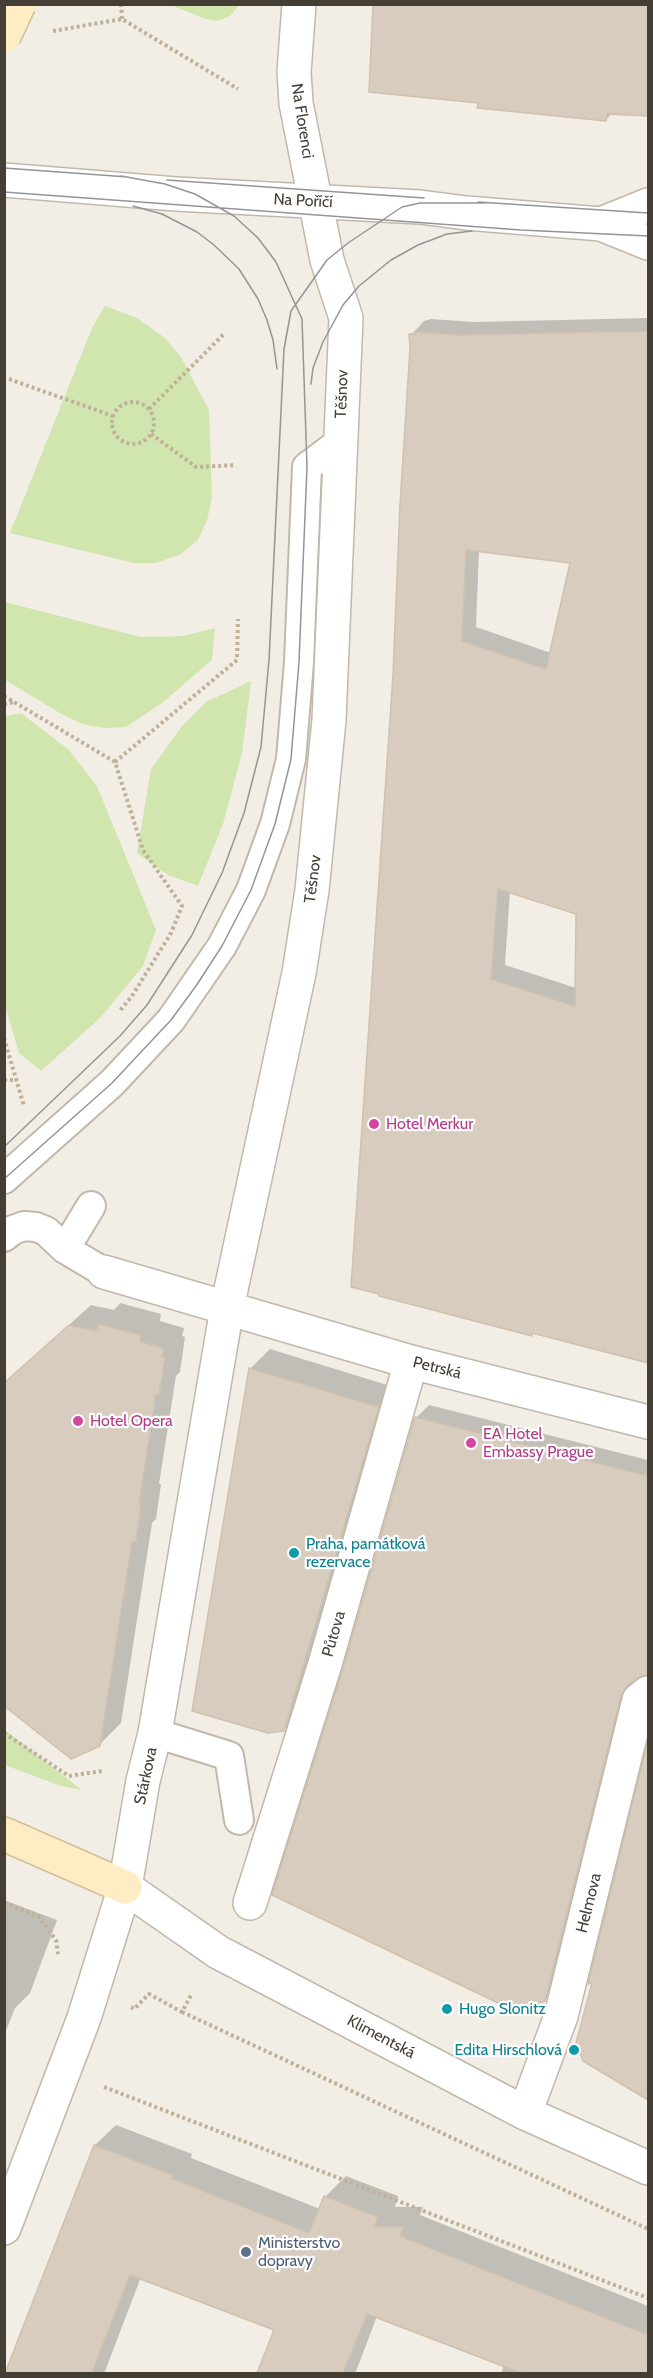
<!DOCTYPE html>
<html>
<head>
<meta charset="utf-8">
<style>
	body { margin:0 }
	#map { position:relative; width:653px; height:2378px; overflow:hidden; background:#f2eee5; font-family:Cabin,sans-serif }
	canvas { display:block }
	.frame { position:absolute; inset:0; border:6px solid #453e35; pointer-events:none }
</style>
</head>
<body>
<div id="map">
<canvas width="653" height="2378"></canvas>
<div class="frame"></div>
</div>
<script>
const ctx = document.querySelector('canvas').getContext('2d');
ctx.lineJoin = 'round';
function fillPath(path, color) { ctx.fillStyle = color; ctx.fill(path, 'evenodd'); }
const poly = rows => new Path2D(rows.map(r => 'M' + r).join(''));
function trace(path, color, width, dash) { ctx.strokeStyle = color; ctx.lineWidth = width; ctx.lineCap = dash ? 'butt' : 'round'; ctx.setLineDash(dash || []); ctx.stroke(path); }
function label(font, color, halo, rows, align = 'center') {
  ctx.font = font + ' Cabin,sans-serif'; ctx.lineWidth = 4.5; ctx.setLineDash([]); ctx.textBaseline = 'middle'; ctx.strokeStyle = halo; ctx.fillStyle = color; for (const [text, x, y, turn = 0] of rows) {
    ctx.save(); ctx.translate(x, y); ctx.rotate((+turn || 0) * Math.PI / 180); ctx.textAlign = isNaN(turn) ? turn : align; if (halo) ctx.strokeText(text, 0, 0); ctx.fillText(text, 0, 0); ctx.restore();
  }
}
const green = poly([
	[171,5,239,4,239,5,230,16,217,21,206,19],
	[105,306,137,318,165,338,181,357,209,410,212,497,207,521,198,540,181,554,156,563,134,563,10,533,92,328],
	[5,602,141,637,183,636,215,628,212,660,162,703,126,727,105,728,85,725,63,715,5,680],
	[251,681,242,753,223,824,198,886,168,875,137,853,151,769,182,726,206,702],
	[21,713,69,750,97,786,156,930,143,966,100,1018,41,1071,19,1053,5,1005,5,716],
	[4,1730,5,1730,82,1790,61,1786,5,1765]
]);
const shadow = poly([
	[375,4,648,4,648,114,612,113,606,120,479,102],
	[648,318,648,1362,533,1332,531,1334,381,1292,395,675,412,349,411,335,424,321,431,319,474,322],
	[479,550,572,562,551,653,476,627],
	[510,891,578,913,576,988,505,965],
	[120,1303,161,1314,160,1321,184,1328,182,1336,185,1337,180,1372,176,1376,159,1484,161,1484,156,1519,152,1523,121,1723,100,1744,4,1384,91,1305,114,1310],
	[270,1349,397,1388,303,1710,284,1730,251,1368],
	[429,1405,648,1460,648,1580,628,1574,648,1654,648,1665,633,1681,558,1986,545,2000,344,1670,416,1418],
	[648,1746,648,2080,638,2091,595,1980,590,1982],
	[4,1900,57,1920,30,1993,15,2008,4,2036],
	[116,2125,192,2154,191,2158,320,2209,325,2197,346,2176,398,2196,395,2207,423,2207,420,2215,648,2306,648,2374,501,2374,504,2365,377,2316,355,2374,259,2374,276,2329,141,2277,104,2374,7,2374,95,2145]
]);
const building = poly([
	[373,4,648,4,648,116,607,114,606,121,477,108,478,103,369,92,373,4],
	[648,331,648,1363,532,1333,532,1336,379,1296,379,1294,351,1287,393,675,400,504,410,349,409,334,416,334,416,332,459,335,648,331],
	[466,550,570,563,546,669,462,641,466,550],
	[498,889,576,914,575,1006,491,979,498,889],
	[98,1324,141,1335,140,1342,164,1348,162,1357,165,1357,159,1395,156,1394,139,1504,141,1505,136,1542,132,1542,100,1746,71,1759,4,1706,4,1383,69,1325,96,1331,98,1324],
	[249,1368,379,1407,284,1731,268,1733,192,1711,249,1368],
	[415,1417,648,1476,648,1675,636,1678,627,1686,621,1696,545,2001,517,2012,272,1895,343,1669,415,1417],
	[648,1740,648,2100,583,2061,576,2043,592,1983,588,1984,648,1740],
	[94,2145,173,2175,171,2178,309,2233,324,2196,378,2217,375,2227,403,2227,400,2236,648,2335,648,2373,521,2373,367,2314,343,2373,257,2373,274,2330,130,2275,92,2373,5,2373,94,2145]
]);
const path = poly([
	[121,4,122,19],
	[53,31,122,19,238,89],
	[9,379,113,416],
	'112 423a21 21 0 1 1 42 0a21 21 0 1 1-42 0Z',
	[149,409,224,334],
	[151,434,196,467,236,465],
	[4,696,115,762,143,850,182,906,171,933,132,996,119,1012],
	[4,704,15,702],
	[115,762,237,660,238,619],
	[4,1038,24,1106],
	[4,1080,17,1080],
	[4,1733,69,1776,102,1771],
	[4,1903,38,1916,56,1940,58,1954],
	[131,2007,134,2009,149,1994,182,2012,191,1995],
	[182,2012,648,2229],
	[104,2087,648,2298]
]);
const service = poly([
	[4,1179,112,1083,171,1020,222,946,251,890,275,824,291,759,299,662,307,467,340,442],
	[4,1237,13,1230,24,1226,36,1227,46,1231,65,1249,104,1272],
	[65,1249,91,1206],
	[155,1733,229,1756,239,1820]
]);
const pedestrian = poly([
	[250,1903,325,1664,411,1362]
]);
const minor = poly([
	[4,180,176,194,420,207,466,213,601,224,648,243],
	[601,224,648,205],
	[104,1272,411,1362,648,1422],
	[125,1887,218,1952,525,2113,648,2168],
	[525,2113,561,2016,639,1700,648,1693],
	[4,2228,84,2018,125,1887,143,1781,155,1733,227,1308,299,973,312,890,329,720,346,318,327,260,296,103,294,72,299,4]
]);
const secondary = poly([
	[4,1834,125,1887]
]);
const tram = poly([
	[4,168,128,177],
	[167,180,424,198],
	[4,192,521,230,648,236],
	[478,202,648,213],
	[133,206,162,214,197,232,214,245,239,269,258,299,267,320,273,340,277,369],
	[311,384,313,368,323,342,343,305,359,286,391,260,418,245,447,234,472,231],
	[4,1147,120,1036,147,1005,192,935,222,873,244,813,261,747,269,660,284,349,291,311,327,260,348,243,402,207,420,203,486,203],
	[4,1179,112,1083,171,1020,196,986,222,946,251,890,275,824,291,759,299,662,307,467,302,319,276,262,258,238,234,216,195,194,165,184,121,176]
]);
const secondaryBridge = poly([
	[4,36,19,4]
]);
const markers = [
	[374,1124,6,"#d1479c"],
	[78,1421,6,"#d1479c"],
	[471,1443,6,"#d1479c"],
	[294,1553,6,"#0f9aa8"],
	[447,2009,6,"#0f9aa8"],
	[574,2050,6,"#0f9aa8"],
	[246,2252,6,"#5c6f8a"]
];
const streetNames = [
	["Na Florenci",302,121,81],
	["Na Poříčí",303,201,3],
	["Těšnov",342,394,-88],
	["Těšnov",313,879,-83],
	["Petrská",437,1368,14],
	["Půtova",334,1634,-74],
	["Stárkova",146,1776,-78],
	["Helmova",589,1903,-76],
	["Klimentská",381,2037,28]
];
const hotelNames = [
	["Hotel Merkur",386,1124],
	["Hotel Opera",90,1421],
	["EA Hotel",483,1434],
	["Embassy Prague",483,1452]
];
const cultureNames = [
	["Praha, památková",306,1544],
	["rezervace",306,1562],
	["Hugo Slonitz",459,2009],
	["Edita Hirschlová",562,2050,"right"]
];
const serviceNames = [
	["Ministerstvo",258,2243],
	["dopravy",258,2261]
];
fillPath(green, '#d0e6ae');
fillPath(shadow, '#0003');
fillPath(building, '#d7ccbe');
trace(building, '#cfc1ae', 1.5);
trace(service, '#c1b8ab', 32);
trace(pedestrian, '#c1b8ab', 36);
trace(minor, '#c1b8ab', 36);
trace(secondary, '#d2c096', 36);
trace(path, '#bfb09a', 4, [3, 3]);
trace(service, '#fff', 28);
trace(pedestrian, '#fff', 33);
trace(minor, '#fff', 33);
trace(secondary, '#feedc4', 33);
trace(tram, '#959595', 1.5);
trace(secondaryBridge, '#d2c096', 36, []);
trace(secondaryBridge, '#feedc4', 33);
for (const [x, y, r, color] of markers) { const dot = new Path2D(); dot.arc(x, y, r, 0, 2 * Math.PI); ctx.fillStyle = color; ctx.fill(dot); trace(dot, '#fff', 2); }
label('16px', '#453e35', '#fff', streetNames);
label('16px', '#b23c85', '#fff', hotelNames, 'left');
label('16px', '#0d838f', '#fff', cultureNames, 'left');
label('16px', '#4e5e75', '#fff', serviceNames, 'left');
</script>
</body>
</html>
